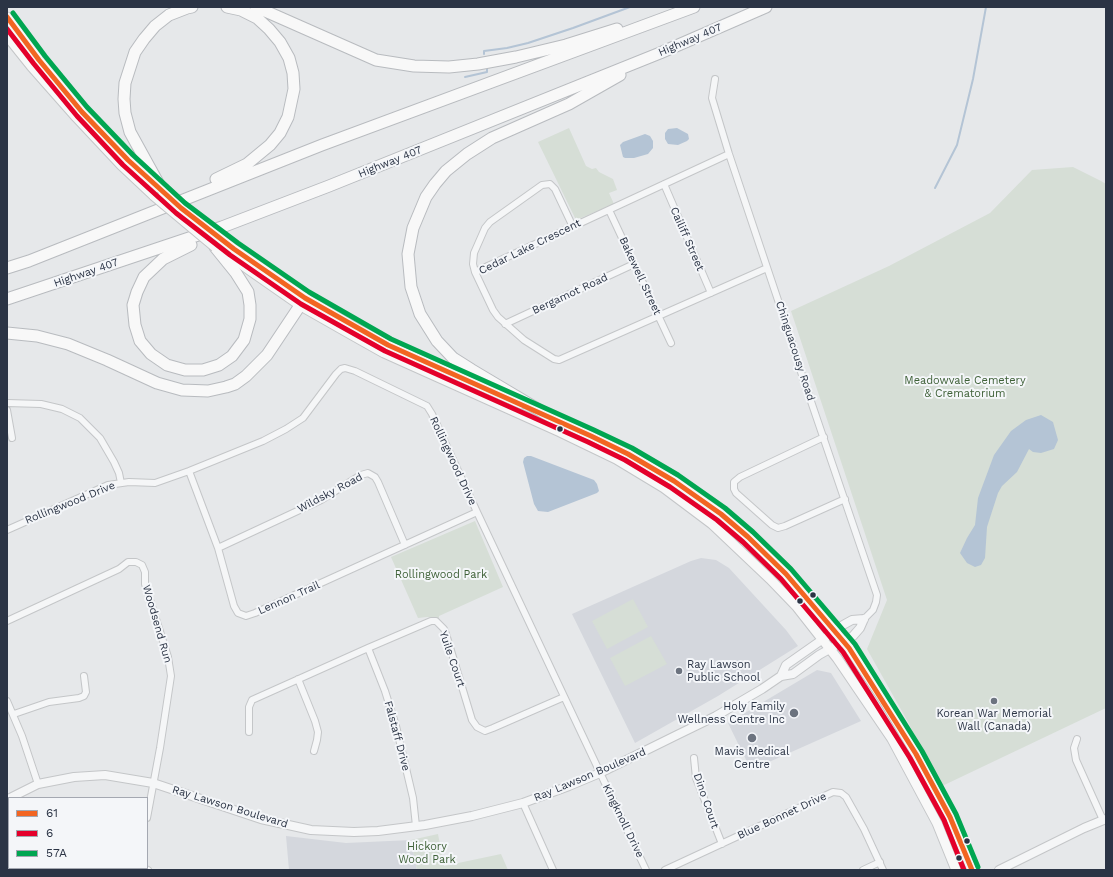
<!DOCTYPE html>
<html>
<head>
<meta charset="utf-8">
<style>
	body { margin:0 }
	#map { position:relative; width:1113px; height:877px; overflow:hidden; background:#e6e8ea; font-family:"Work Sans",sans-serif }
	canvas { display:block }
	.frame { position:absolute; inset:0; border:8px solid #2b3445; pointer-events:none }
	.legend { position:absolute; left:8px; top:797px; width:140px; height:72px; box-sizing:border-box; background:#f4f6f9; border:1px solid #a4a8b1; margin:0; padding:5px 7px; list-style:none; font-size:12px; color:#2b3445 }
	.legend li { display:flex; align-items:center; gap:8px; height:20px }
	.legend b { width:20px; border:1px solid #a4a8b1 }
</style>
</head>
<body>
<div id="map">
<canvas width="1113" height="877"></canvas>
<div class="frame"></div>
<ul class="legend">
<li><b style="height:5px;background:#f26522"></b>61</li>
<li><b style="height:5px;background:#e4002b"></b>6</li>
<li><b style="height:5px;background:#00a651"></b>57A</li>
</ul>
</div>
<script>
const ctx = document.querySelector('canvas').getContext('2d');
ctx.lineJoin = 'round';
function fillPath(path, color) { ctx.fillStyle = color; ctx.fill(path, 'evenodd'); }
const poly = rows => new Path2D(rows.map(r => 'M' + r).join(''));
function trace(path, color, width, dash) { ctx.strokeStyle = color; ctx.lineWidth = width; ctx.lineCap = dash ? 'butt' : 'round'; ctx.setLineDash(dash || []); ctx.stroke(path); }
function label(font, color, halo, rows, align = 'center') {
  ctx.font = font + ' "Work Sans",sans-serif'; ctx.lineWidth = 4; ctx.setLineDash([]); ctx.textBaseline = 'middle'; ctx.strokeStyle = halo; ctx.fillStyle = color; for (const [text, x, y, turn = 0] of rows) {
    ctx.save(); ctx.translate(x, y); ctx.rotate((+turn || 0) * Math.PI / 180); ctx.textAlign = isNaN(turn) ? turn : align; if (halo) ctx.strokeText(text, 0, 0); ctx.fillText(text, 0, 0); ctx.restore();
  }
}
const built = poly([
	[701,558,716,560,729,568,786,630,798,646,718,696,635,743,572,614,691,561],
	[817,670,831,673,861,721,751,770,728,723],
	[286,836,346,843,411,840,417,870,289,870]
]);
const green = poly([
	[569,128,586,166,592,169,596,168,599,172,613,179,617,190,609,193,614,204,576,220,538,142],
	[1073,167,1101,181,1106,184,1106,708,940,787,908,722,867,649,887,600,791,311,889,266,990,213,1032,170],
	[475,521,503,587,439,616,439,618,427,617,418,618,391,557],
	[633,599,648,627,607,649,592,621],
	[651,636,667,664,625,686,610,658],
	[438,834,444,866,501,854,508,870,417,870,411,840]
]);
const water = poly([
	[677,128,688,134,689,139,687,141,678,145,668,144,665,139,665,133,668,129],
	[645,134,650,136,653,141,653,148,648,154,634,158,625,158,623,157,620,145,623,142],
	[1041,415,1053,422,1058,440,1054,449,1041,453,1033,452,1029,449,1017,472,1002,486,998,493,987,527,985,558,981,565,975,567,967,563,960,553,967,538,975,525,978,498,994,455,1011,431,1026,420],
	[527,456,531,456,594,480,597,484,599,491,597,493,548,512,538,511,534,504,523,462,524,458]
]);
const stream = poly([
	[484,54,484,51,507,48,528,43,573,28,630,7],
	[465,77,487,72,487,68],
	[935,188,957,145,973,79,986,7]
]);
const minor = poly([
	[715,79,712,98,729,154,787,327,802,375,877,595,876,602,873,610,864,619],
	[664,184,711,293],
	[609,210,671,343],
	[573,227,555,189,550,184,542,185,490,222,485,228,474,253,473,264,475,272,493,310,498,317,524,340,554,359,559,360,767,268],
	[475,272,729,154],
	[505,324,634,264],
	[7,403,41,404,62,409,80,418,100,438,114,462,119,473,121,483],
	[7,410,12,438],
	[824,437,740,477,734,482,734,489,736,493,772,525,778,528,785,526,845,499],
	[189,471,218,548,234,606,238,613,246,616,255,613,477,512],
	[7,530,108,485,129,482,155,483,189,471,263,441,286,429,303,418,336,374,341,369,345,368,355,371,427,406,432,414,477,512,646,870],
	[218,548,321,500,361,475,368,473,375,477,378,482,405,545],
	[7,621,119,569,128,562,136,562,142,565,145,572,145,584,168,657,171,676,160,748,147,818],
	[368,648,385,691,396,726,413,798,416,826],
	[298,679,315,721,318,732,317,740,314,751],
	[7,701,22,736,38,784],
	[14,714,49,702,79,698,84,696,86,692,84,676],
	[249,732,249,707,252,700,368,648,431,621,436,621,444,629,446,634,472,720,477,727,485,731,493,728,564,697],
	[1077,739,1074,748,1076,760,1103,820],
	[694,758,696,778,722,844],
	[523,803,553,870],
	[144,868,148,870],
	[665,870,833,792,841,793,846,797,864,829,883,870],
	[863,870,880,862]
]);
const tertiary = poly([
	[781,676,786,665,843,625,852,620,864,619],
	[10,798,38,784,74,777,105,775,153,783,261,819,311,830,354,832,378,831,425,825,472,816,523,803,569,786,600,773,677,735,716,716,762,689,781,676,793,674,819,655,853,636,860,628,864,619],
	[999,870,1084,828,1106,819]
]);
const secondary = poly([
	[7,17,39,60,82,112,128,160,159,188],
	[7,36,31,66,76,117,121,165,154,196],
	[234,249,305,298,356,328,388,345,521,404],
	[222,251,301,306,352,335,384,353,560,432,616,459,664,488,712,524,770,579,797,607,837,658,892,739,937,823,956,870],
	[551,417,628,454,674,481,721,514,748,537,786,574,849,648,885,702,916,754,950,817,972,870]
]);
const motorway = poly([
	[256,7,376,60,414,66,449,67,478,64,516,57,566,45,617,29],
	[216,179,247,164,270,145,280,133,288,117,294,89,293,73,289,58,280,42,269,29,257,18,241,10,227,7],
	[163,192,130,132,125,113,124,99,125,83,135,52,144,39,155,26,169,15,187,8,192,7],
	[191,245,163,259,144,277,137,292,133,305,135,325,140,341,151,354,167,365,185,370,203,370,219,365,232,356,244,340,250,319,250,305,248,292,236,273,215,247],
	[7,268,29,261,322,145,694,7],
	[7,299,222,227,329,186,660,53,766,7],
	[7,333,37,336,68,344,107,360,157,383,182,390,208,391,226,387,235,384,246,376,267,355,305,298],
	[556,420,472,370,453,358,437,341,420,314,411,287,408,254,413,228,426,197,435,184,446,171,467,154,492,138,569,104,620,75]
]);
const secondaryBridge = poly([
	[163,192,181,208,234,249],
	[154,196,215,247]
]);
const bus1 = poly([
	[7,17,39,60,82,112,128,160,181,208,234,249,305,298,388,345,591,436,628,454,674,481,721,514,748,537,786,574,849,648,916,754,950,817,972,870]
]);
const bus2 = poly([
	[7,29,34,64,77,116,123,165,176,213,230,255,301,304,385,351,588,442,625,460,670,487,717,520,743,542,781,579,843,652,910,758,944,820,964,870]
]);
const bus3 = poly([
	[13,13,45,56,87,107,133,155,185,203,238,243,309,292,391,339,594,430,632,448,678,475,725,508,753,532,791,569,855,644,922,751,956,814,978,867]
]);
const markers = [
	[560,429,3.5,"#2b3445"],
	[813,595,3.5,"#2b3445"],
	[800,601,3.5,"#2b3445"],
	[679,671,4,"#6c737f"],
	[994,701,4,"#6c737f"],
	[794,713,5,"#6c737f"],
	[752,738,5,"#6c737f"],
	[967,841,3.5,"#2b3445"],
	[959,858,3.5,"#2b3445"]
];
const streetNames = [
	["Highway 407",690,40,-23],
	["Highway 407",390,162,-22],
	["Cailiff Street",687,239,66],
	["Cedar Lake Crescent",530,247,-26],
	["Highway 407",86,273,-19],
	["Bakewell Street",640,276,65],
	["Bergamot Road",570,294,-25],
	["Chinguacousy Road",795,351,72],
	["Rollingwood Drive",453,461,65],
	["Wildsky Road",330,493,-28],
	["Rollingwood Drive",70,503,-22],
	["Lennon Trail",289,598,-24],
	["Woodsend Run",157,624,74],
	["Yuile Court",452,659,71],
	["Falstaff Drive",397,736,75],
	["Ray Lawson Boulevard",590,775,-23],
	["Dino Court",706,801,71],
	["Ray Lawson Boulevard",230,807,17],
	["Blue Bonnet Drive",782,816,-25],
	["Kingknoll Drive",623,821,64]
];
const parkNames = [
	["Meadowvale Cemetery",965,381],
	["& Crematorium",965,394],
	["Rollingwood Park",441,575],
	["Hickory",427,847],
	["Wood Park",427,860]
];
const poiNames = [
	["Ray Lawson",687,665,"left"],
	["Public School",687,678,"left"],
	["Holy Family",785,707,"right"],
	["Wellness Centre Inc",785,720,"right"],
	["Korean War Memorial",994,714],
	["Wall (Canada)",994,727],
	["Mavis Medical",752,752],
	["Centre",752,765]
];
fillPath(built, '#d4d7dd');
fillPath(green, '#d6ded6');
fillPath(water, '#b4c4d5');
trace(stream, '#b4c4d5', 2);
trace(minor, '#c4c6c8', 8);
trace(tertiary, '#c4c6c8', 10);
trace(secondary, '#c4c6c8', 11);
trace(motorway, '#b8bbbf', 13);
trace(minor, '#f5f6f7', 6);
trace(tertiary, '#f5f6f7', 8);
trace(secondary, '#f8f8f8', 9);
trace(motorway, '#f8f8f8', 11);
trace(secondaryBridge, '#c4c6c8', 11, []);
trace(secondaryBridge, '#f8f8f8', 9);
trace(bus1, '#f26522', 5);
trace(bus2, '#e4002b', 5);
trace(bus3, '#00a651', 5);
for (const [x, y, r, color] of markers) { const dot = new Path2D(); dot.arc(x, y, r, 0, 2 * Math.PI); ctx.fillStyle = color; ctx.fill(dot); trace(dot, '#f4f6f9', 1.5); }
label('11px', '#2b3445', '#f4f6f9', streetNames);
label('11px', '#3f6138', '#f4f6f9', parkNames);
label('11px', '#2b3445', '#f4f6f9', poiNames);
</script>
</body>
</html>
